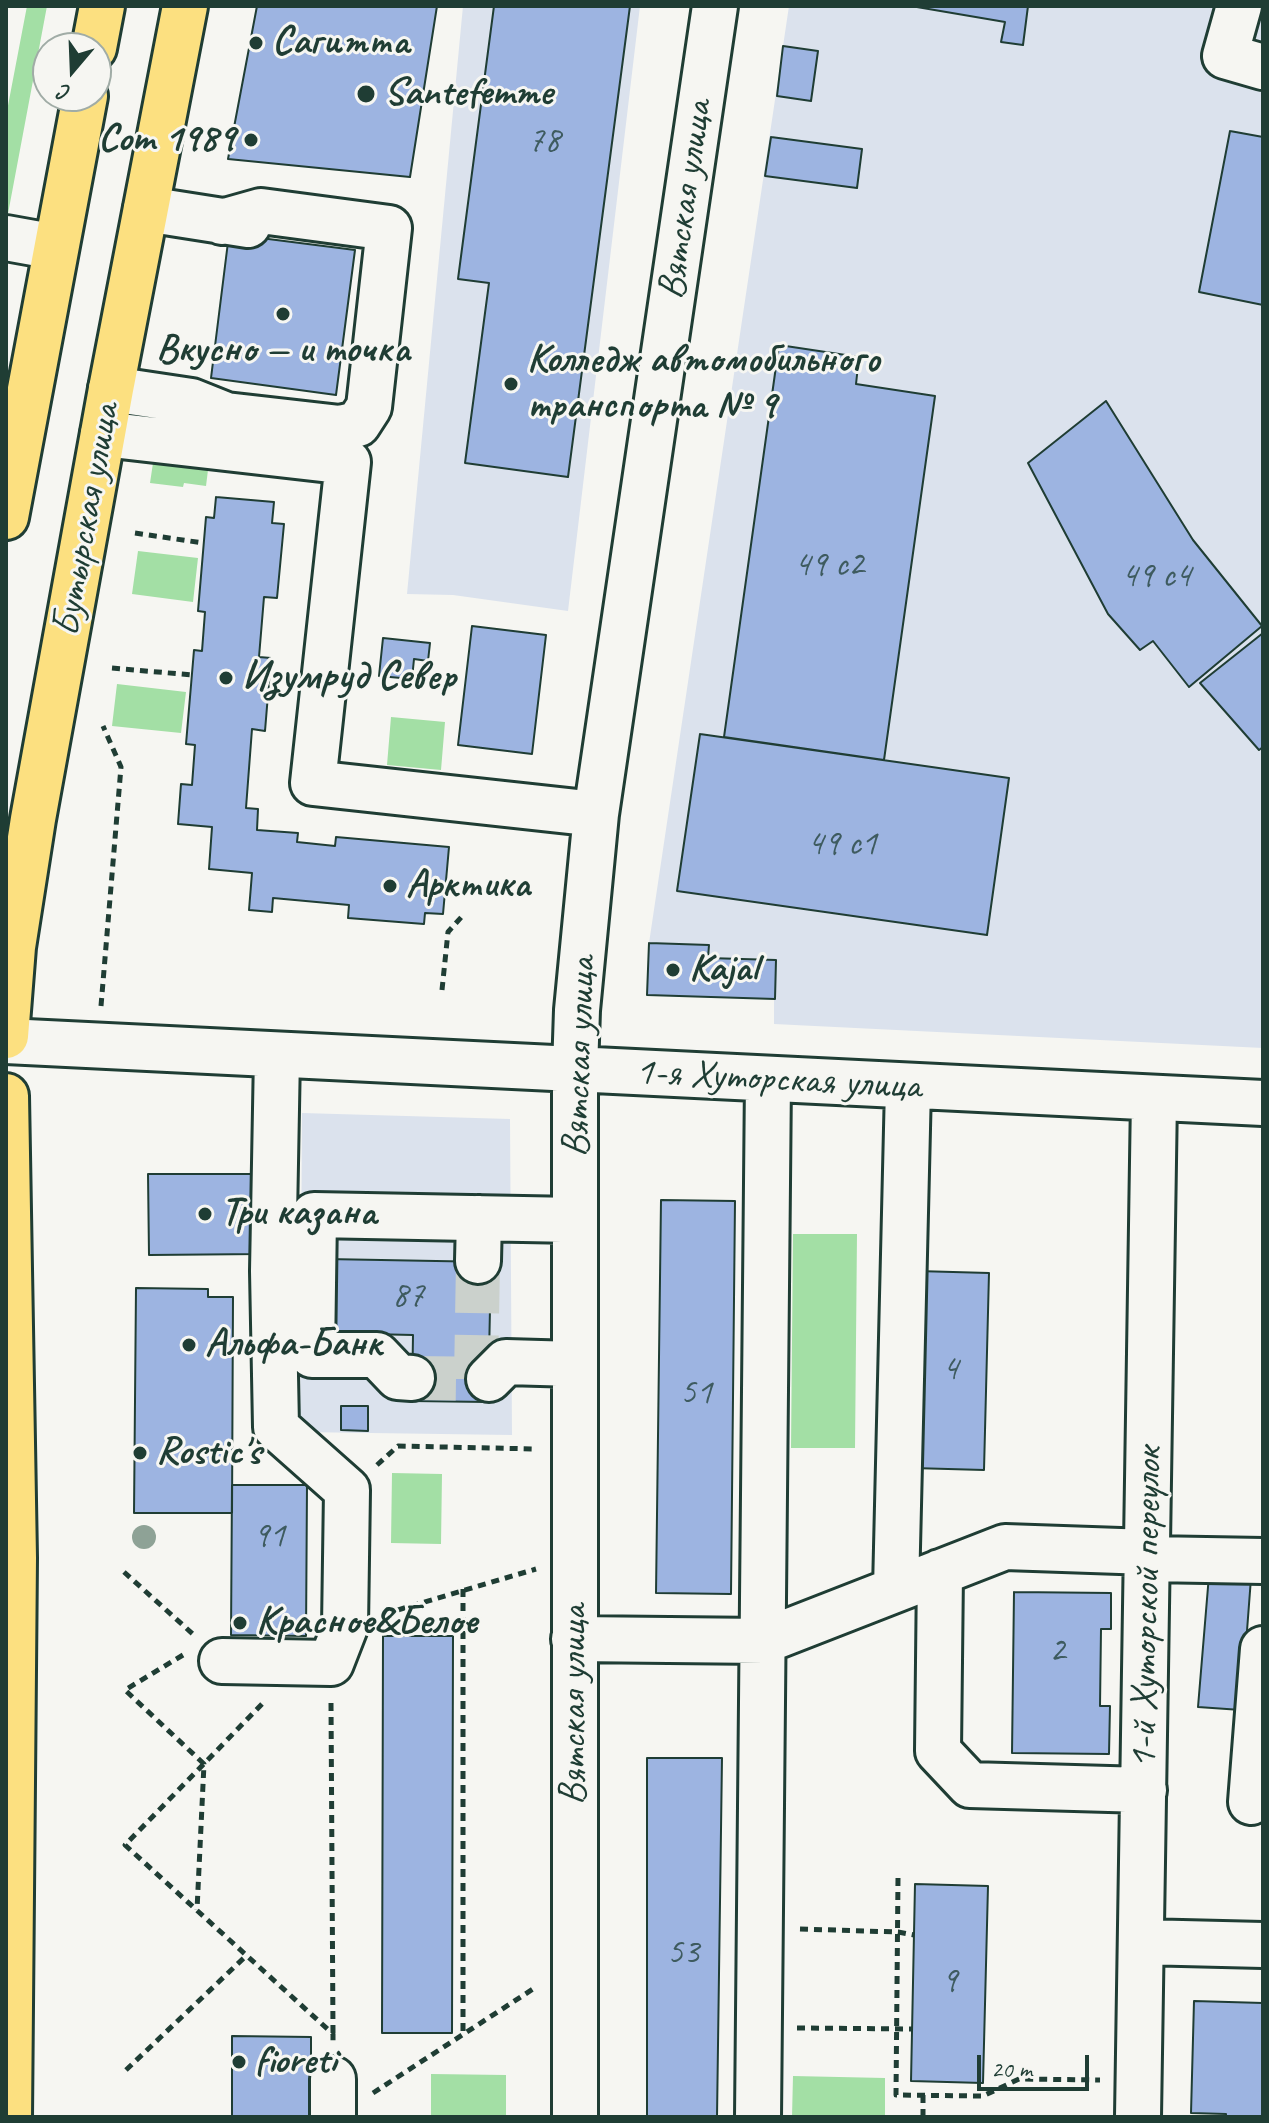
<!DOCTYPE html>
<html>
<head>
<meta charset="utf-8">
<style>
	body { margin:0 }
	#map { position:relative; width:1269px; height:2123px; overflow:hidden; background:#f6f6f2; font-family:Caveat,sans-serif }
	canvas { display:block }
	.frame { position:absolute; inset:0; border:8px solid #1f3d34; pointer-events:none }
	.north { position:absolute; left:32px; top:32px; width:80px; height:80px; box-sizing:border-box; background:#f6f6f2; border:2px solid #a0aca6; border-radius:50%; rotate:199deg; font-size:22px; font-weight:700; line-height:32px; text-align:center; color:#1f3d34 }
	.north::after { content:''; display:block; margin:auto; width:28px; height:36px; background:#1f3d34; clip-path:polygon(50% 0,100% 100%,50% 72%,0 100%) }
	.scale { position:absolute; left:977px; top:2055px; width:112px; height:36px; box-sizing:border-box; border:4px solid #1f3d34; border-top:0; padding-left:10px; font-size:24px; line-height:28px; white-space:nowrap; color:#1f3d34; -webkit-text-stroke:6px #f6f6f2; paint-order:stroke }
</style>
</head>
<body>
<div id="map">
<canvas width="1269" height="2123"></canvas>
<div class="frame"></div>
<div class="north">С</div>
<div class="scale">20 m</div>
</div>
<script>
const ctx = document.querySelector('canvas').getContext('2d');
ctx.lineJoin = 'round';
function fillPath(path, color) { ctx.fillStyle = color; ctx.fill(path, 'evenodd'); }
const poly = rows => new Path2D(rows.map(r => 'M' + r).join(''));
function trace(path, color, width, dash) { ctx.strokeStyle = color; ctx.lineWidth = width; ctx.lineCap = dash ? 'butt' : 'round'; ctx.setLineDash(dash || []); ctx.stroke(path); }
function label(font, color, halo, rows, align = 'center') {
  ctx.font = font + ' Caveat,sans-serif'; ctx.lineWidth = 6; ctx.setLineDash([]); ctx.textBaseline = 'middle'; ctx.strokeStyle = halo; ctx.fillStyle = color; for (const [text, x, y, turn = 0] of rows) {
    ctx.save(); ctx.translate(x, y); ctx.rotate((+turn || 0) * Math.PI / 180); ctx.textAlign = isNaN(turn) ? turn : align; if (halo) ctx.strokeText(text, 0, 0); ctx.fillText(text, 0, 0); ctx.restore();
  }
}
const built = poly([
	[463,6,640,6,568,611,453,595,407,594],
	[789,6,1263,6,1263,1048,774,1024,774,999,647,995,649,943],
	[302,1113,510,1119,512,1435,300,1432]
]);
const green = poly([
	[27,6,47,6,7,219,6,116],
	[161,455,209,462,206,486,184,483,183,487,150,483,153,463],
	[138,551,198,558,193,602,132,594],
	[117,684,186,692,181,733,112,726],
	[391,717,445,722,441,770,387,765],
	[793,1234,857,1234,855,1448,791,1448],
	[392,1473,442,1474,441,1544,391,1543],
	[431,2074,506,2075,506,2117,431,2117],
	[793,2076,885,2078,885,2117,792,2117]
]);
const building = poly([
	[257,6,437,6,410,177,228,159,257,6],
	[494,6,630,6,568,477,465,463,489,283,458,279,494,6],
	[911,6,1028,6,1023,45,1001,42,1005,22,911,6],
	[783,46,818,51,811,101,777,96,783,46],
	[1230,131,1263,137,1263,305,1199,292,1230,131],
	[771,137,862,149,857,188,765,176,771,137],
	[229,234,355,250,336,395,211,378,229,234],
	[779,345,859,357,856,384,935,396,884,760,724,737,779,345],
	[1106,401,1193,540,1262,626,1189,687,1153,641,1140,650,1108,614,1028,463,1106,401],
	[216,497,274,502,272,523,284,524,277,598,264,597,259,657,271,658,265,731,252,729,246,808,258,809,257,830,298,833,297,842,335,846,336,837,449,847,443,914,425,913,424,924,348,918,349,905,273,898,272,912,249,910,252,873,209,869,212,827,178,824,181,784,192,785,195,745,186,744,194,650,202,651,205,612,198,611,206,517,214,518,216,497],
	[472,626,546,635,532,754,458,745,472,626],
	[1263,633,1263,747,1259,750,1200,683,1263,633],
	[383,638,430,643,428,661,414,659,412,679,379,676,383,638],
	[700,734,1009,778,987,935,677,891,700,734],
	[649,943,709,945,708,958,776,960,775,999,647,995,649,943],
	[148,1174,260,1174,261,1254,149,1255,148,1174],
	[661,1200,735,1201,731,1594,656,1593,661,1200],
	[326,1259,491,1262,488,1402,412,1401,413,1335,325,1333,326,1259],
	[917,1271,989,1273,984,1470,912,1468,917,1271],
	[136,1288,208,1289,208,1297,233,1297,232,1513,134,1513,136,1288],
	[341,1406,368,1406,368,1431,341,1430,341,1406],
	[232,1485,307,1485,306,1636,231,1635,232,1485],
	[1209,1575,1251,1578,1241,1710,1198,1707,1209,1575],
	[1014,1592,1111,1593,1111,1629,1101,1629,1100,1706,1110,1706,1109,1754,1012,1753,1014,1592],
	[383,1636,453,1636,452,2033,382,2033,383,1636],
	[647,1758,722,1758,717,2117,647,2117,647,1758],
	[915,1884,988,1886,983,2083,911,2081,915,1884],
	[1194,2001,1263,2003,1263,2117,1226,2117,1226,2114,1191,2113,1194,2001],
	[232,2036,311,2037,311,2117,232,2117,232,2036]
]);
const minorTunnel = poly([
	[412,1378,489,1379],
	[476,1379,478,1261]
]);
const path = poly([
	[135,533,203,543],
	[112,668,192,675],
	[442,990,448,932,465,913],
	[101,1006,121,767,103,726],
	[377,1465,398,1446,536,1449],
	[124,1572,195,1636],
	[463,1589,463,2035],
	[384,1614,536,1569],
	[183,1655,125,1690,204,1764,197,1910],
	[331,1703,333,2033],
	[262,1704,125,1845,333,2034,333,2042],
	[898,1878,896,2095,983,2096,1019,2079,1100,2080],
	[800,1929,898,1932,914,1935],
	[797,2028,912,2029],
	[126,2070,247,1955],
	[373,2093,536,1987],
	[923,2117,923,2095]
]);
const minor = poly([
	[1239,6,1225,56,1263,67],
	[146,209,248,225],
	[6,238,56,247],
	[111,389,191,401,226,415,340,428,358,424,369,407,389,228,261,211,222,222],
	[103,434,348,462,313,783,596,814],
	[6,1041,1263,1103],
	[478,1261,479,1218],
	[412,1378,398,1377,377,1355,312,1355,314,1215,575,1220],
	[489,1379,506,1362,575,1364],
	[1149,1559,1263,1561],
	[940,1572,938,1751,970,1785,1144,1790],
	[896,1589,908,1087],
	[574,1639,764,1641,1005,1547,1149,1552],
	[222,1661,331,1663,345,1627,347,1490,276,1427,273,1271,277,1055],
	[1251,1802,1263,1649],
	[1141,1942,1263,1945],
	[333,2079,333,2117],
	[575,2117,575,1070,577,1010,596,814,715,6],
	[758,2117,768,1079],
	[1138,2117,1154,1098]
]);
const major = poly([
	[94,48,102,6],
	[6,517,85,96],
	[6,1036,13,947,33,819,111,389,185,6],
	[6,1096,14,1558,9,2117]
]);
const trees = [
	[144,1537]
];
const markers = [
	[256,43,8,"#1f3d34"],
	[366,94,10,"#1f3d34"],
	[251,140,8,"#1f3d34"],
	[283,314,8,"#1f3d34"],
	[511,384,8,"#1f3d34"],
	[226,678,8,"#1f3d34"],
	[390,886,8,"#1f3d34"],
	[673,970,8,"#1f3d34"],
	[205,1214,8,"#1f3d34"],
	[189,1345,8,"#1f3d34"],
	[140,1453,8,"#1f3d34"],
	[240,1623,8,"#1f3d34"],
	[239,2062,8,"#1f3d34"]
];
const numberNames = [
	["78",544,142],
	["49 с2",829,566],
	["49 с4",1156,577],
	["49 с1",842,845],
	["87",408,1297],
	["4",950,1370],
	["51",696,1394],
	["91",269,1537],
	["2",1057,1652],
	["53",683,1954],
	["9",949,1982]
];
const poiNames = [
	["Сагитта",272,43],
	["Santefemme",384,94],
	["Com 1989",235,140,"right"],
	["Вкусно — и точка",283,351,"center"],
	["Колледж автомобильного",527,361],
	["транспорта № 9",527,407],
	["Изумруд Север",242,678],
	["Арктика",406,886],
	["Kajal",689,970],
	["Три казана",221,1214],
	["Альфа-Банк",205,1345],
	["Rostic's",156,1453],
	["Красное&Белое",256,1623],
	["fioreti",255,2062]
];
const streetNames = [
	["Вятская улица",686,200,-82],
	["Бутырская улица",87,520,-80],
	["Вятская улица",580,1057,-88],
	["1-я Хуторская улица",778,1080,3],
	["1-й Хуторской переулок",1147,1608,-89],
	["Вятская улица",575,1705,-90]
];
fillPath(built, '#dbe2ed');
fillPath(green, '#a3dfa5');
fillPath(building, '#9db4e1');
trace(building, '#1f3d34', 2);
trace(minorTunnel, '#cbd1cc', 44, [44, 22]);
trace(minor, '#1f3d34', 50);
trace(major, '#1f3d34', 50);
trace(path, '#1f3d34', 5, [8, 6]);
trace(minor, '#f6f6f2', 44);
trace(major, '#fce080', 44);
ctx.fillStyle = '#8ea296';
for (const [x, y] of trees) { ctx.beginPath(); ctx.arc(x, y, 12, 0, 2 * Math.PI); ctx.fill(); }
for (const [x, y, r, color] of markers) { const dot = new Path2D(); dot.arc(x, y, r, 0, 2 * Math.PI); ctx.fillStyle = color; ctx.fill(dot); trace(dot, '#f6f6f2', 3); }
label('36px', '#3e5b5f', null, numberNames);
label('bold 40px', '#1f3d34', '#f6f6f2', poiNames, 'left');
label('40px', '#1f3d34', '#f6f6f2', streetNames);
</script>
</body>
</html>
